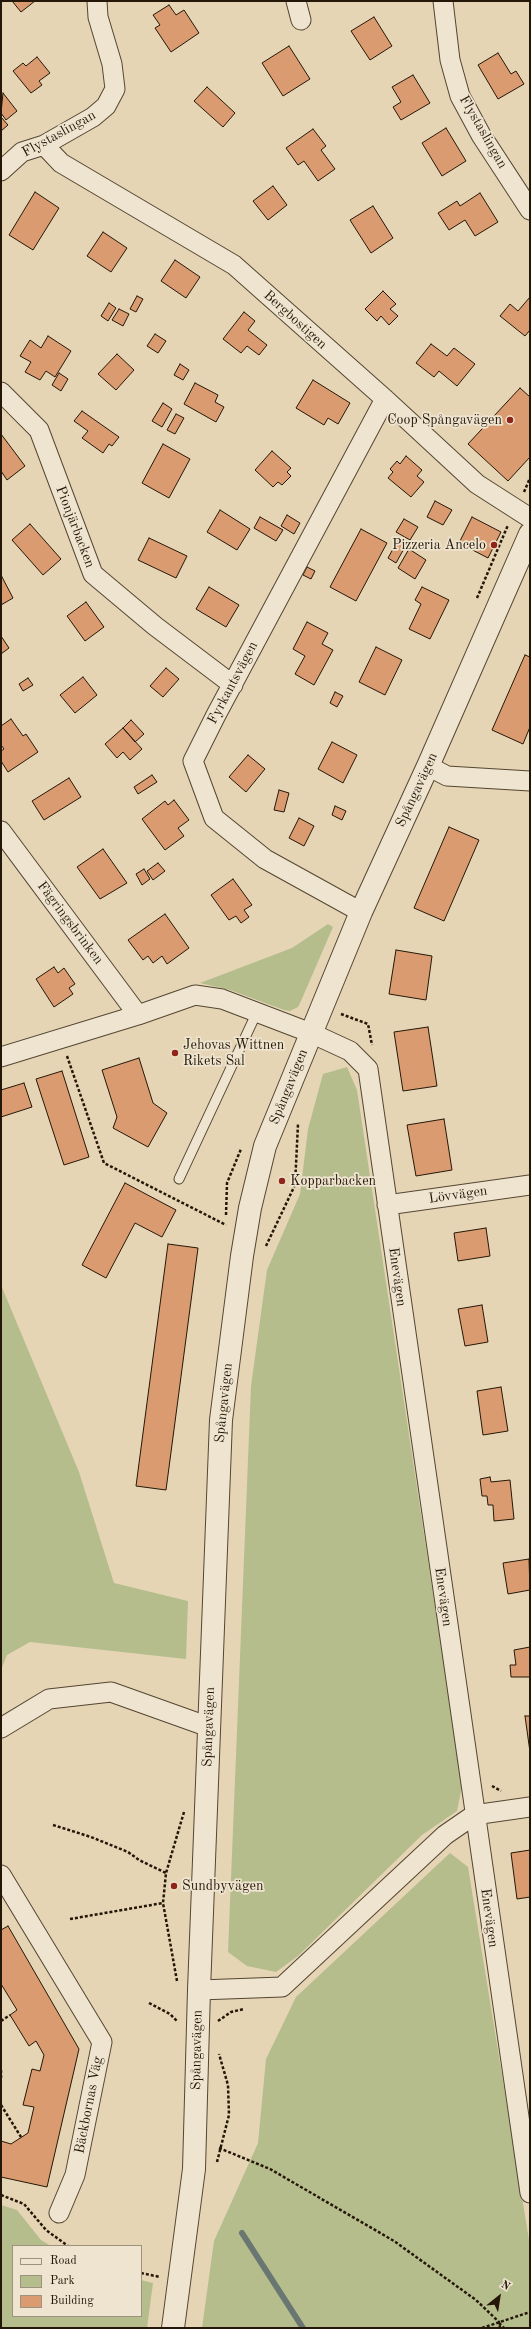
<!DOCTYPE html>
<html>
<head>
<meta charset="utf-8">
<style>
	body { margin:0 }
	#map { position:relative; width:531px; height:2329px; overflow:hidden; background:#e5d5b5; font-family:"Old Standard TT",serif }
	canvas { display:block }
	.frame { position:absolute; inset:0; border:2px solid #241707; pointer-events:none }
	.legend { position:absolute; left:12px; top:2245px; width:130px; height:72px; box-sizing:border-box; background:#eee4cf; border:1px solid #9d927f; margin:0; padding:5px 7px; list-style:none; font-size:12px; color:#241707 }
	.legend li { display:flex; align-items:center; gap:8px; height:20px }
	.legend b { width:20px; border:1px solid #9d927f }
	.north { position:absolute; left:479px; top:2277px; width:40px; height:40px; -webkit-text-stroke:3px #eee4cf; paint-order:stroke; rotate:30deg; font-size:11px; font-weight:700; line-height:16px; text-align:center; color:#241707 }
	.north::after { content:''; display:block; margin:auto; width:14px; height:18px; background:#241707; clip-path:polygon(50% 0,100% 100%,50% 72%,0 100%) }
</style>
</head>
<body>
<div id="map">
<canvas width="531" height="2329"></canvas>
<div class="frame"></div>
<ul class="legend">
<li><b style="height:5px;background:#eee4cf"></b>Road</li>
<li><b style="height:11px;background:#b5bd8d"></b>Park</li>
<li><b style="height:11px;background:#da9b70"></b>Building</li>
</ul>
<div class="north">N</div>
</div>
<script>
const ctx = document.querySelector('canvas').getContext('2d');
ctx.lineJoin = 'round';
function fillPath(path, color) { ctx.fillStyle = color; ctx.fill(path, 'evenodd'); }
const poly = rows => new Path2D(rows.map(r => 'M' + r).join(''));
function trace(path, color, width, dash) { ctx.strokeStyle = color; ctx.lineWidth = width; ctx.lineCap = dash ? 'butt' : 'round'; ctx.setLineDash(dash || []); ctx.stroke(path); }
function label(font, color, halo, rows, align = 'center') {
  ctx.font = font + ' "Old Standard TT",serif'; ctx.lineWidth = 3.5; ctx.setLineDash([]); ctx.textBaseline = 'middle'; ctx.strokeStyle = halo; ctx.fillStyle = color; for (const [text, x, y, turn = 0] of rows) {
    ctx.save(); ctx.translate(x, y); ctx.rotate((+turn || 0) * Math.PI / 180); ctx.textAlign = isNaN(turn) ? turn : align; if (halo) ctx.strokeText(text, 0, 0); ctx.fillText(text, 0, 0); ctx.restore();
  }
}
const green = poly([
	[328,924,333,927,301,1001,298,1007,290,1011,284,1010,230,990,200,983,292,948],
	[347,1067,357,1090,462,1786,457,1811,422,1835,298,1956,276,1972,247,1966,228,1952,251,1386,267,1270,300,1194,308,1129,323,1074],
	[1,1285,79,1472,114,1583,188,1601,186,1659,30,1642,7,1655,1,1670],
	[450,1853,468,1867,530,2246,530,2328,202,2328,214,2241,258,2143,266,2059,296,1997],
	[1,2205,17,2210,41,2240,51,2246,13,2246,13,2316,141,2316,141,2280,153,2283,147,2328,1,2328]
]);
const stream = poly([
	[242,2233,303,2328]
]);
const building = poly([
	[12,1,35,1,21,12,12,1],
	[169,5,176,15,184,10,199,33,171,52,155,28,160,25,153,15,169,5],
	[374,17,392,46,370,60,351,31,374,17],
	[289,46,310,79,283,96,262,63,289,46],
	[498,53,511,74,516,71,524,84,498,99,478,65,498,53],
	[37,57,50,73,39,81,42,85,31,93,13,71,23,63,26,66,37,57],
	[413,75,430,103,401,120,393,107,401,102,392,87,413,75],
	[207,87,235,113,223,127,194,101,207,87],
	[3,93,17,111,6,120,1,113,3,93],
	[1,117,8,125,1,131,1,117],
	[446,128,466,161,442,176,422,143,446,128],
	[313,129,326,146,321,150,335,169,318,181,304,161,298,165,286,148,313,129],
	[273,186,287,205,268,220,253,201,273,186],
	[35,192,59,208,33,250,9,235,35,192],
	[480,193,498,222,475,236,465,220,449,230,438,213,457,201,460,206,480,193],
	[373,206,393,238,371,253,350,220,373,206],
	[103,232,127,248,111,272,87,256,103,232],
	[175,260,200,277,186,298,161,281,175,260],
	[383,291,396,304,390,309,398,316,389,325,381,316,377,321,365,309,383,291],
	[137,296,143,299,136,312,130,309,137,296],
	[530,297,530,330,525,336,500,316,510,304,518,311,530,297],
	[109,303,116,308,108,321,101,316,109,303],
	[119,309,129,314,123,326,112,320,119,309],
	[244,312,255,321,248,330,267,345,259,355,247,346,241,353,223,339,244,312],
	[155,334,166,341,158,353,147,346,155,334],
	[48,336,71,351,55,377,46,371,40,380,25,372,31,362,20,356,30,340,41,348,48,336],
	[431,344,447,356,454,348,475,364,457,386,439,371,434,377,416,363,431,344],
	[117,354,134,370,116,390,98,374,117,354],
	[180,364,189,370,183,380,174,375,180,364],
	[59,373,68,379,61,391,52,385,59,373],
	[313,380,350,403,338,424,328,418,324,425,296,408,313,380],
	[195,383,218,395,215,402,224,407,216,422,184,404,195,383],
	[520,388,530,397,530,457,508,481,468,444,520,388],
	[163,403,172,409,162,427,152,421,163,403],
	[82,411,119,437,112,446,109,444,103,453,82,438,88,431,74,421,82,411],
	[176,414,184,418,175,434,167,430,176,414],
	[1,434,25,466,7,480,1,471,1,434],
	[163,444,190,459,169,498,142,483,163,444],
	[272,451,291,468,287,472,291,476,282,485,278,482,273,487,255,470,272,451],
	[406,456,422,470,417,476,424,482,411,497,388,478,393,472,390,469,397,461,400,464,406,456],
	[435,501,452,510,443,525,427,517,435,501],
	[220,510,250,529,237,550,207,532,220,510],
	[287,515,300,523,294,534,281,526,287,515],
	[260,517,283,530,276,541,254,528,260,517],
	[472,517,501,532,488,558,459,543,472,517],
	[404,519,418,527,410,540,396,532,404,519],
	[30,524,61,559,43,575,12,540,30,524],
	[361,529,387,543,356,601,330,587,361,529],
	[149,538,187,556,176,578,138,560,149,538],
	[398,540,406,545,396,563,388,558,398,540],
	[409,549,426,560,415,579,398,568,409,549],
	[307,567,315,571,311,579,303,575,307,567],
	[1,575,13,598,1,605,1,575],
	[209,587,239,605,226,627,196,609,209,587],
	[422,587,449,600,430,639,409,629,421,604,415,600,422,587],
	[86,602,104,627,85,641,67,616,86,602],
	[307,622,328,633,322,644,333,650,314,685,295,674,305,656,293,649,307,622],
	[1,636,9,648,1,654,1,636],
	[376,647,402,660,385,695,359,682,376,647],
	[525,655,530,657,530,727,523,744,492,730,525,655],
	[166,668,179,679,163,697,150,686,166,668],
	[83,677,97,695,75,713,60,695,83,677],
	[28,678,33,685,23,691,19,684,28,678],
	[335,692,343,696,337,707,330,703,335,692],
	[11,719,23,736,26,734,38,752,8,772,1,761,1,751,4,749,1,745,1,726,11,719],
	[131,720,144,734,135,742,123,728,131,720],
	[123,728,142,749,130,760,123,752,117,758,105,744,123,728],
	[332,742,357,755,343,783,318,769,332,742],
	[248,755,265,769,246,792,229,777,248,755],
	[152,775,157,782,138,794,134,787,152,775],
	[69,778,81,797,44,820,32,801,69,778],
	[279,790,289,793,284,812,274,810,279,790],
	[174,800,189,820,178,828,184,836,165,850,142,819,165,801,168,805,174,800],
	[335,806,346,811,342,820,332,815,335,806],
	[299,818,314,826,304,846,289,838,299,818],
	[449,827,479,840,444,921,414,908,449,827],
	[103,849,127,883,100,899,77,867,103,849],
	[158,863,165,871,153,880,147,871,158,863],
	[144,869,150,879,142,885,136,874,144,869],
	[233,879,252,905,244,910,249,917,241,923,236,916,229,920,211,895,233,879],
	[165,914,189,948,167,964,162,956,153,963,148,956,143,960,128,940,165,914],
	[396,950,432,956,426,1000,389,994,396,950],
	[54,967,58,973,64,968,75,984,69,988,73,994,54,1007,36,979,54,967],
	[428,1027,437,1086,403,1091,394,1032,428,1027],
	[139,1058,153,1103,167,1113,148,1147,113,1128,117,1117,102,1070,139,1058],
	[62,1071,89,1157,64,1165,36,1079,62,1071],
	[24,1083,32,1107,1,1117,1,1090,24,1083],
	[444,1119,452,1170,416,1176,407,1125,444,1119],
	[125,1183,176,1210,162,1237,135,1223,106,1278,82,1265,125,1183],
	[486,1228,490,1256,458,1261,454,1233,486,1228],
	[168,1244,198,1248,166,1490,136,1486,168,1244],
	[482,1305,488,1342,465,1346,458,1309,482,1305],
	[501,1387,508,1431,483,1435,477,1391,501,1387],
	[490,1477,491,1482,510,1480,514,1519,494,1521,493,1505,488,1505,487,1496,482,1496,480,1479,490,1477],
	[529,1559,530,1590,508,1594,503,1563,529,1559],
	[530,1647,530,1677,511,1677,510,1665,516,1665,514,1650,530,1647],
	[525,1716,530,1716,530,1752,525,1716],
	[530,1850,530,1897,517,1899,511,1853,530,1850],
	[8,1926,79,2049,47,2187,1,2177,1,2141,11,2144,28,2133,34,2107,23,2105,32,2069,40,2071,44,2055,36,2041,29,2046,10,2015,17,2010,1,1984,1,1930,8,1926]
]);
const path = poly([
	[524,492,530,478],
	[477,598,508,525],
	[341,1014,368,1024,372,1045],
	[67,1056,104,1163,226,1225],
	[226,1215,227,1183,241,1149],
	[266,1246,295,1185,298,1124],
	[492,1786,501,1791],
	[53,1825,91,1837,128,1852,139,1860,166,1873],
	[70,1919,163,1903],
	[177,1981,163,1903,166,1873,184,1812],
	[149,2003,170,2014,177,2021],
	[1,2021,10,2015],
	[218,2021,231,2012,244,2009],
	[1,2070,1,2079],
	[1,2105,21,2137],
	[219,2148,270,2169,394,2241,476,2300,499,2322,500,2328],
	[217,2162,229,2115,228,2085,219,2054],
	[1,2195,24,2204,46,2230,68,2246],
	[141,2273,160,2277],
	[499,2323,504,2328],
	[482,2328,530,2312]
]);
const service = poly([
	[179,1179,257,1012]
]);
const minor = poly([
	[296,1,301,20],
	[443,1,450,60,460,96,481,135,530,210],
	[44,145,61,163,234,265,385,399,477,484,530,518],
	[1,171,22,152,44,145,93,117,106,106,115,89,112,64,98,17,97,1],
	[1,392,39,430,93,574,155,626,233,685],
	[428,766,447,776,530,781],
	[1,831,138,1015],
	[361,912,265,859,214,818,193,761,216,715,385,399],
	[1,1057,138,1015,195,995,222,999,311,1033,350,1051,368,1069,530,2193],
	[387,1205,530,1185],
	[1,1728,49,1699,111,1692,209,1727],
	[1,1875,102,2042,75,2175,59,2213],
	[199,1990,282,1987,445,1835,474,1815,530,1807]
]);
const tertiary = poly([
	[173,2328,194,2169,199,1990,221,1420,242,1256,250,1208,265,1146,361,912,428,766,530,534]
]);
const markers = [
	[510,420,4,"#8f2418"],
	[494,545,4,"#8f2418"],
	[175,1053,4,"#8f2418"],
	[282,1181,4,"#8f2418"],
	[174,1886,4,"#8f2418"]
];
const streetNames = [
	["Flystaslingan",483,132,60],
	["Flystaslingan",59,134,-29],
	["Bergbostigen",295,320,42],
	["Pionjärbacken",75,527,69],
	["Fyrkantsvägen",233,683,-62],
	["Spångavägen",417,790,-65],
	["Fägringsbrinken",70,923,53],
	["Spångavägen",289,1087,-68],
	["Lövvägen",458,1195,-8],
	["Enevägen",397,1277,82],
	["Spångavägen",224,1403,-84],
	["Enevägen",443,1597,82],
	["Spångavägen",209,1727,-88],
	["Enevägen",489,1918,82],
	["Spångavägen",197,2050,-89],
	["Bäckbornas Väg",89,2105,-79]
];
const poiNames = [
	["Coop Spångavägen",502,420,"right"],
	["Pizzeria Ancelo",486,545,"right"],
	["Jehovas Wittnen",183,1045],
	["Rikets Sal",183,1061],
	["Kopparbacken",290,1181],
	["Sundbyvägen",182,1886]
];
fillPath(green, '#b5bd8d');
trace(stream, '#6a7671', 6);
fillPath(building, '#da9b70');
trace(building, '#241707', 1);
trace(service, '#544632', 11);
trace(minor, '#544632', 21);
trace(tertiary, '#544632', 24);
trace(path, '#241707', 2.5, [3, 2]);
trace(service, '#eee4cf', 9);
trace(minor, '#eee4cf', 19);
trace(tertiary, '#eee4cf', 22);
for (const [x, y, r, color] of markers) { const dot = new Path2D(); dot.arc(x, y, r, 0, 2 * Math.PI); ctx.fillStyle = color; ctx.fill(dot); trace(dot, '#eee4cf', 1.5); }
label('14px', '#241707', '#eee4cf', streetNames);
label('14px', '#241707', '#eee4cf', poiNames, 'left');
</script>
</body>
</html>
